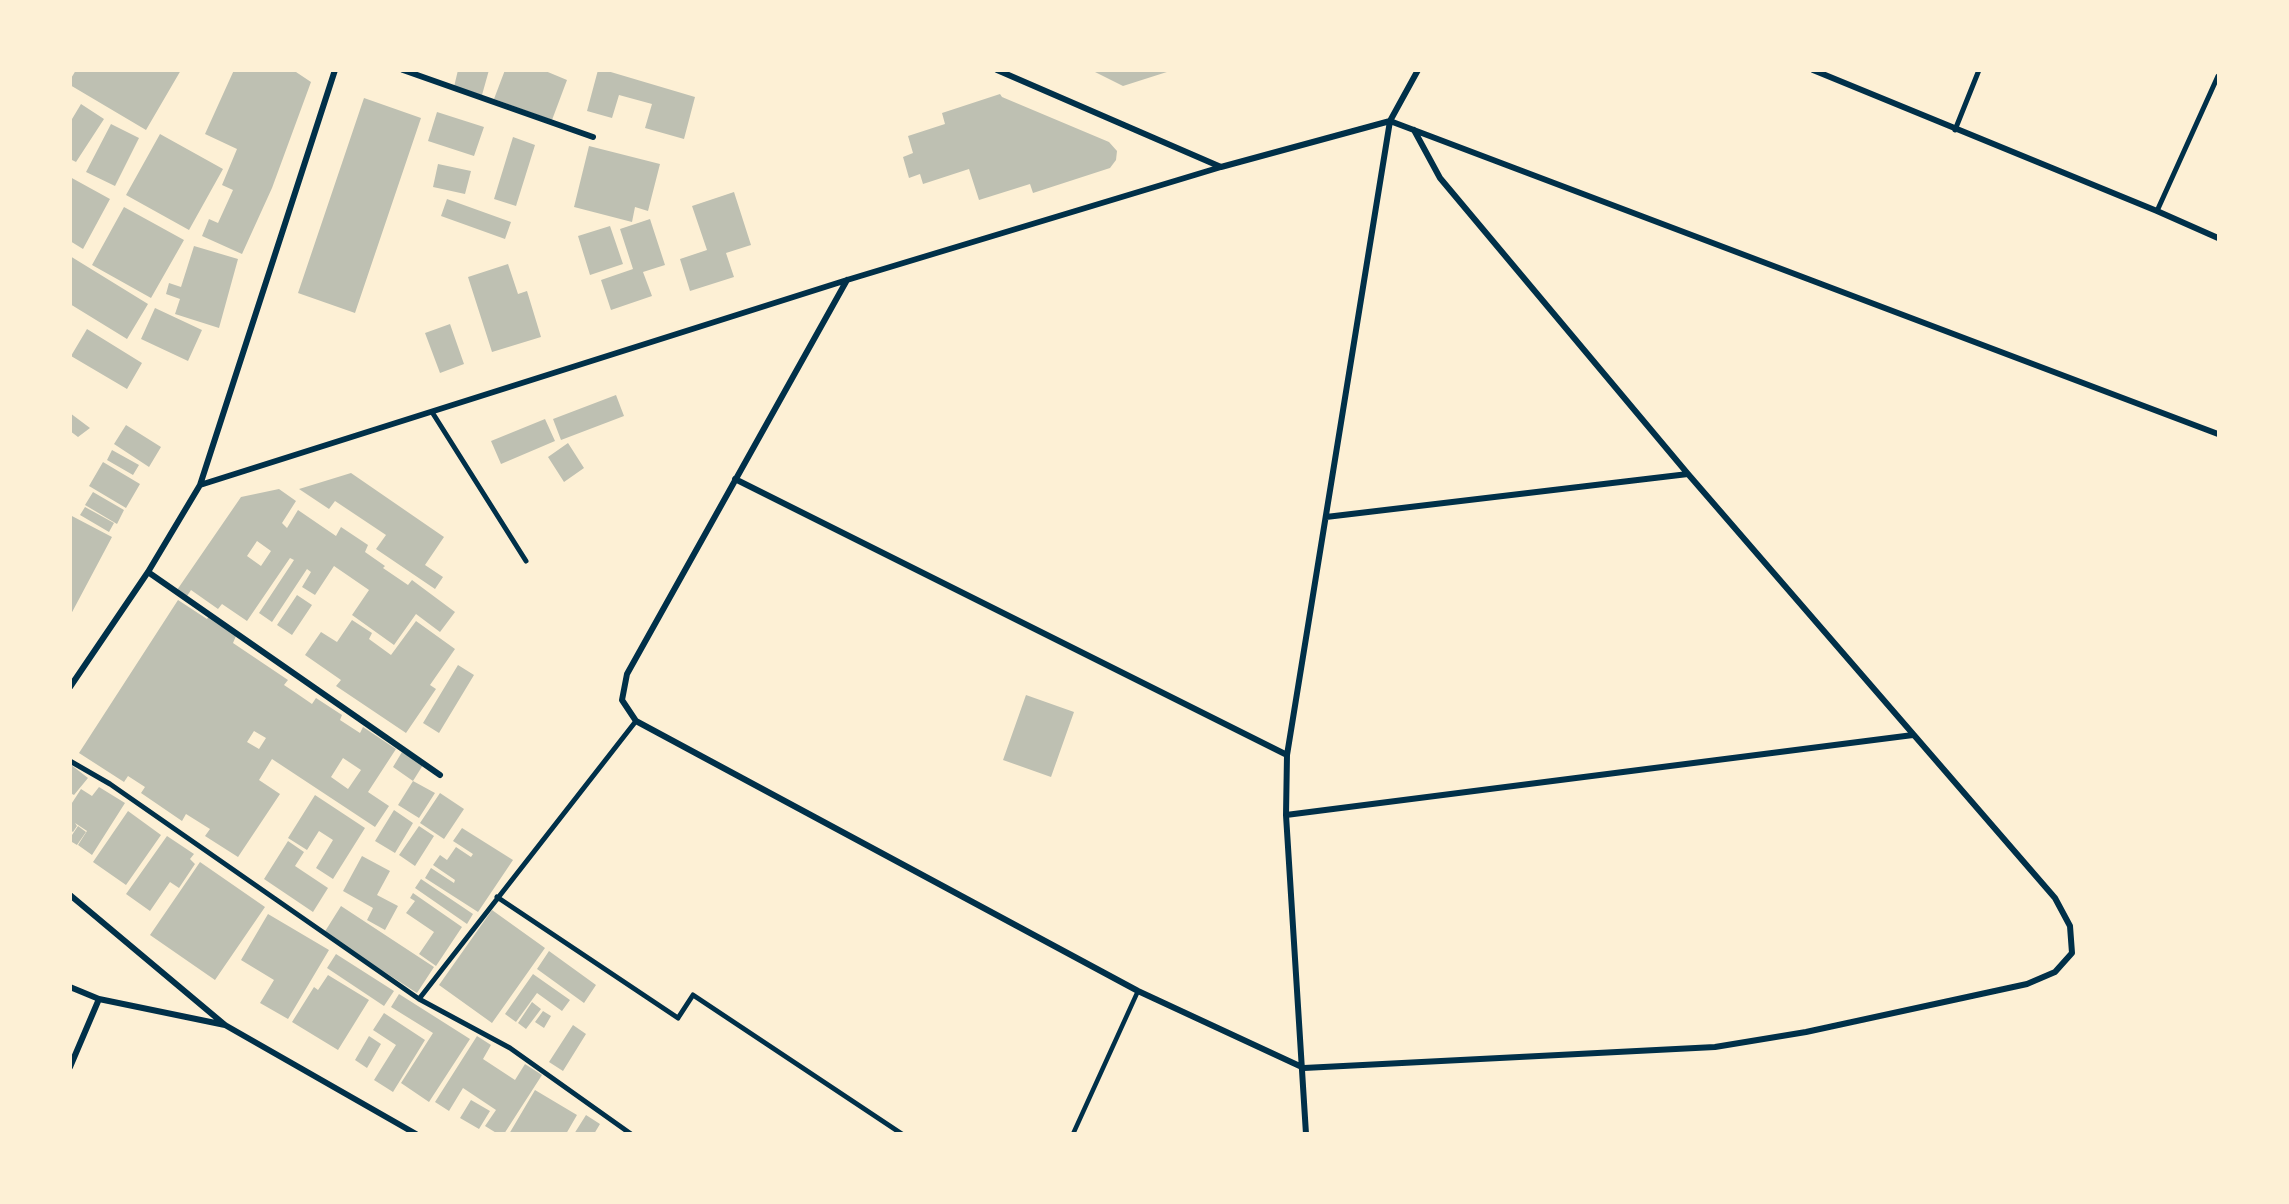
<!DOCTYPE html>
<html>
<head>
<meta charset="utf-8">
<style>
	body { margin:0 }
	#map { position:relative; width:2289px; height:1204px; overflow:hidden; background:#fdf0d5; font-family:Overpass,sans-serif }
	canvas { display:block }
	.frame { position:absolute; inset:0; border:72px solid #fdf0d5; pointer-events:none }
</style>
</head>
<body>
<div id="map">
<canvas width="2289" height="1204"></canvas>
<div class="frame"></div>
</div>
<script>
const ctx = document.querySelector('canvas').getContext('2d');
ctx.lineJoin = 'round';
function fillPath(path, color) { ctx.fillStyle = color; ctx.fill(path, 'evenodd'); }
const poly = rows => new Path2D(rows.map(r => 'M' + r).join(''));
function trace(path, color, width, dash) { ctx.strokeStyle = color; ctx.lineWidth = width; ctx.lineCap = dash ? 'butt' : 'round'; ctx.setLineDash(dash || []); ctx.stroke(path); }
const building = poly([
	[76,70,181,70,146,130,70,85,70,80],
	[234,70,293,70,311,82,272,188,242,254,202,236,209,219,218,223,233,190,222,185,237,149,205,134],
	[458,70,489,70,482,95,454,87],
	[505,70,543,70,567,80,552,120,494,99],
	[598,70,604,70,695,97,684,139,645,128,652,104,619,95,612,118,587,111],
	[1091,70,1170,70,1170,71,1123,86],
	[1000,94,1002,97,1109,142,1117,151,1116,160,1110,168,1033,193,1030,184,979,200,969,169,923,184,920,174,909,178,903,157,913,153,908,136,945,124,942,113],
	[364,98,421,118,355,313,298,293],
	[81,104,104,119,76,162,70,159,70,118,72,119],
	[437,112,484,127,474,156,428,141],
	[111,124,139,138,115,186,86,172],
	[160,134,223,169,189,230,126,195],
	[513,137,535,145,516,206,494,199],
	[589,146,660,164,648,211,635,207,632,222,574,207],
	[438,164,471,171,465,194,433,187],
	[70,177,110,199,83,249,70,241],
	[734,192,751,245,726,253,734,277,690,291,680,259,707,250,692,206],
	[447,199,511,222,505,239,441,216],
	[124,207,184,240,151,298,92,265],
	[650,219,665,265,643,272,652,296,611,310,601,280,633,269,620,229],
	[610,226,623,264,590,275,578,236],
	[194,246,238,259,219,328,175,314,180,299,166,294,169,283,181,287],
	[70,256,148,304,127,339,70,304],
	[508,264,518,294,527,291,541,337,492,352,468,277],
	[155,308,202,330,188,361,141,339],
	[450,324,464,364,440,373,425,333],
	[87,329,142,363,127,389,71,356],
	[616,395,624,416,561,440,553,419],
	[70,413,90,428,78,437,70,431],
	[545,419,555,441,501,464,491,441],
	[126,425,161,447,149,467,114,444],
	[568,443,584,468,564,482,548,457],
	[112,450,139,465,133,475,107,460],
	[103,462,140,484,126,508,89,486],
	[351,473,444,537,425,565,443,577,435,589,376,549,386,535,335,501,329,509,299,489],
	[279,489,296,501,282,523,287,528,298,510,336,536,341,527,368,545,365,552,385,566,383,568,408,585,412,580,455,612,440,632,416,614,394,645,352,615,369,590,334,566,315,595,302,587,311,572,307,569,272,622,259,613,294,560,290,558,247,621,222,604,218,609,191,590,187,596,177,590,241,497],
	[257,541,271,551,261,566,247,556],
	[93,492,124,510,117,524,85,505],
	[85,507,114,523,109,532,80,515],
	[70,515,112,537,70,616],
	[297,595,312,605,292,635,277,625],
	[178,600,207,619,209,616,236,636,233,643,288,680,284,685,296,693,312,704,316,698,342,715,340,720,360,733,363,727,396,749,368,792,389,806,375,827,272,759,259,780,280,794,238,857,205,836,210,829,186,814,182,821,141,793,145,787,128,776,124,782,79,753],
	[254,731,266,738,259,749,247,742],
	[343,758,361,770,348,789,331,777],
	[352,620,372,633,369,639,391,655,416,621,455,649,430,685,436,689,406,733,336,686,341,680,305,655,321,632,337,642],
	[458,665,474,675,439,733,423,723],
	[1026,695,1074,712,1051,777,1003,760],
	[402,752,423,765,413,781,393,767],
	[70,764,88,778,74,795,70,793],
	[413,781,435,793,419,818,398,805],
	[99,787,125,803,92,855,78,845,87,831,75,823,77,826,73,832,70,830,70,806,81,789,92,796],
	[440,793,464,809,444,839,420,823],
	[315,795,365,828,333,879,316,868,333,840,319,831,307,850,288,838],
	[394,810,413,823,395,853,375,841],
	[128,811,161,835,126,885,93,862],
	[78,826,86,832,77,845,72,842,70,845,70,834,72,835],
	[419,826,434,836,415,866,399,855],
	[462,828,513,860,478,912,425,878,431,868,454,883,455,880,433,865,440,855,447,860,456,847,471,857,473,854,453,841],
	[167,836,194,854,190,859,195,864,179,888,170,882,150,911,126,894],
	[288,841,304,852,295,866,328,888,313,912,264,879],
	[362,856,390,871,377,895,398,906,385,930,367,920,373,908,343,891],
	[200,862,265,907,215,980,150,935],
	[421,879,473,914,467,924,415,888],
	[413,893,462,927,436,966,419,954,434,932,406,913,415,901,410,898],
	[341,906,434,967,417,993,324,933],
	[492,910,545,948,492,1023,439,985],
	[268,914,329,950,288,1019,260,1003,274,980,241,960],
	[549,951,596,985,584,1003,537,969],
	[336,954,394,991,384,1006,327,968],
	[533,974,570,1000,562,1011,537,993,516,1022,505,1014],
	[328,975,369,1000,338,1050,292,1022,314,987,318,990],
	[399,994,470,1039,429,1102,401,1083,433,1033,391,1007],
	[532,1002,541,1009,526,1029,518,1023],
	[543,1011,551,1016,544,1028,535,1022],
	[384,1013,425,1040,393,1092,374,1080,396,1045,373,1030],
	[573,1025,586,1034,563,1071,549,1062],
	[369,1036,381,1044,367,1068,355,1060],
	[477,1036,491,1045,483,1059,515,1080,525,1064,542,1075,504,1134,498,1134,485,1126,496,1110,463,1088,449,1111,435,1102],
	[535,1090,577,1115,566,1134,509,1134],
	[471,1100,490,1111,479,1129,460,1118],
	[586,1115,600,1124,594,1134,574,1134]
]);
const service = poly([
	[1073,1134,1138,991]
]);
const pedestrian = poly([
	[1955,130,1979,70],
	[2157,211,2218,76],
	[432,412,526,561],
	[70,761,110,784,419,999,510,1048,631,1134],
	[497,897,678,1018,693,995,902,1134],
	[419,999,636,721]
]);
const minor = poly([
	[403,70,593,137],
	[997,70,1221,167],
	[1813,70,2157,211,2218,238],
	[1390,121,2218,434],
	[847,280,627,674,622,700,636,721,1138,991,1304,1068,1715,1047,1806,1032,2027,984,2055,972,2072,953,2070,926,2055,898,1688,474,1440,178,1414,130],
	[735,479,1287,755],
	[200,485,847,280,1221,167,1390,121],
	[1326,517,1688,474],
	[148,572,440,775],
	[70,687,148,572,200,485,335,70],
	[1286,815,1913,735],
	[70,895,225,1025,416,1134],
	[70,987,99,999,225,1025],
	[70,1067,99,999],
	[1306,1134,1286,815,1287,755,1390,121,1418,70]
]);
fillPath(building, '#bec0b2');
trace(service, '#003049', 4.5);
trace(pedestrian, '#003049', 5);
trace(minor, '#003049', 6);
</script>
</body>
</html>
